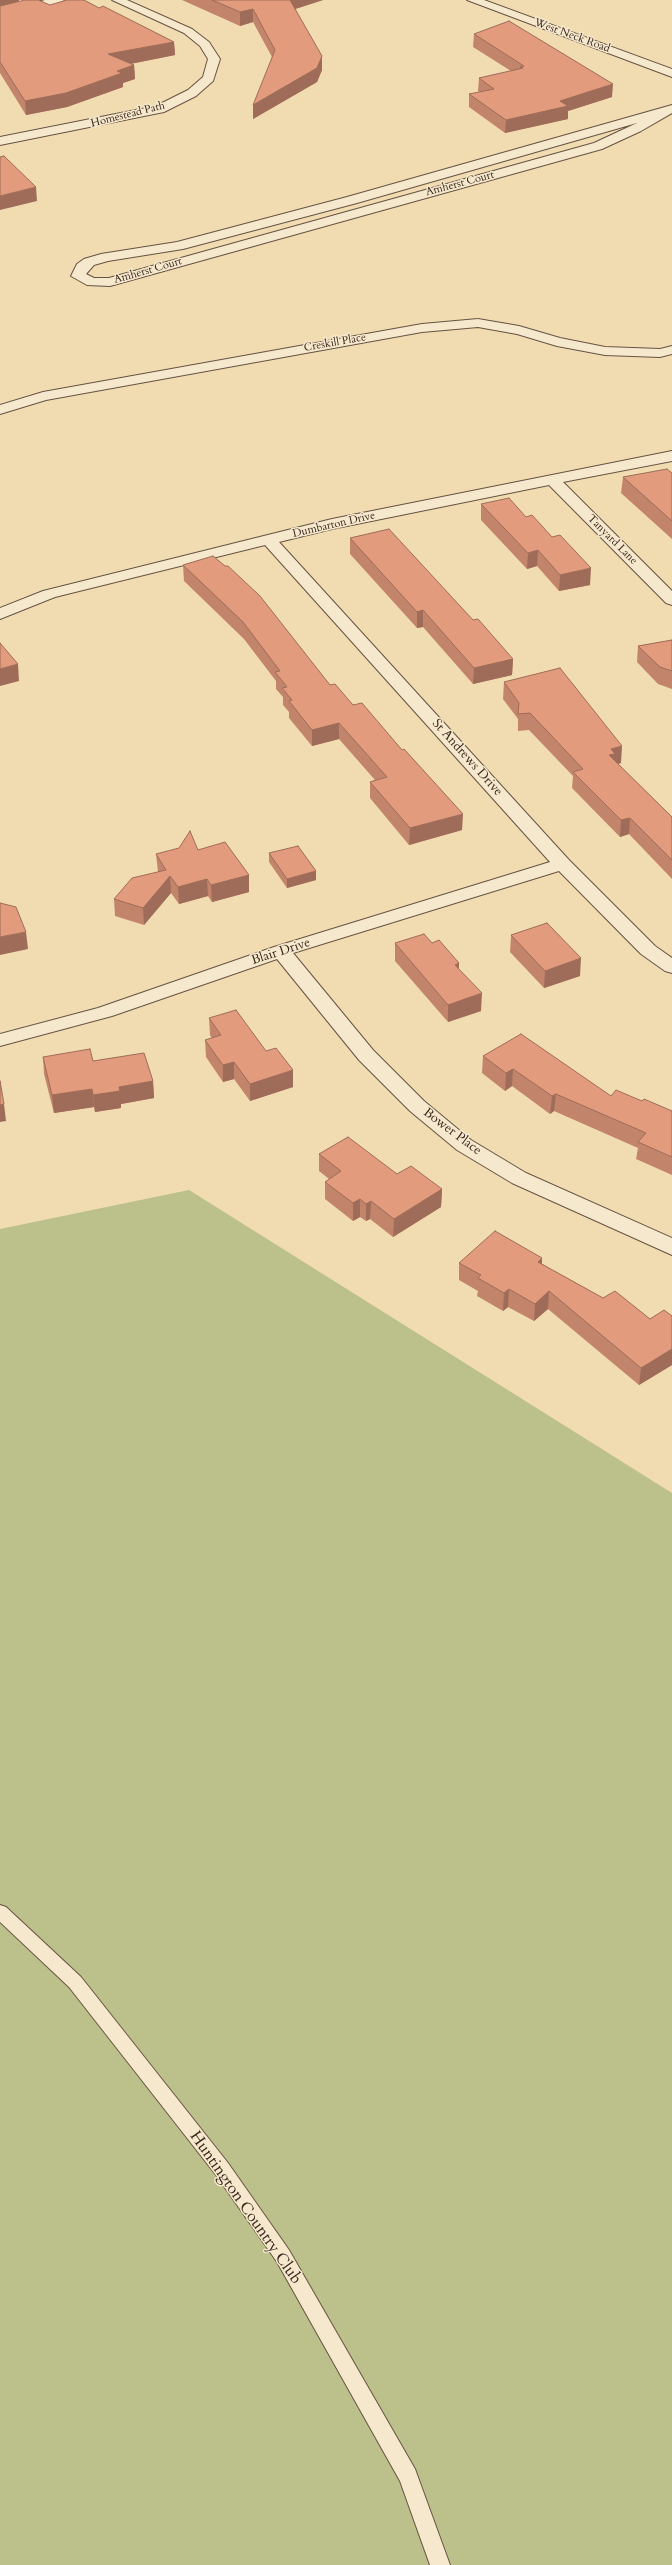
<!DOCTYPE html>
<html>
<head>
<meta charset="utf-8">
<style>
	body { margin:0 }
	canvas { display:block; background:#f1dbb1 }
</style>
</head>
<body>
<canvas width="672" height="2565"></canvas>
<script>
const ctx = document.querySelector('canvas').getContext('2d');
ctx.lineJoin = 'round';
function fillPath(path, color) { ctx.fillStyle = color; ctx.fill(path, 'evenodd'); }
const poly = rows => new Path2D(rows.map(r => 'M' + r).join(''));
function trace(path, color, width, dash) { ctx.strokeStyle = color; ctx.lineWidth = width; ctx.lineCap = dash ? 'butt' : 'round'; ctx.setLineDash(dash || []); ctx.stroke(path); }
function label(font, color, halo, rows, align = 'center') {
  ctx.font = font + ' Cardo,serif'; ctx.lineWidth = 3; ctx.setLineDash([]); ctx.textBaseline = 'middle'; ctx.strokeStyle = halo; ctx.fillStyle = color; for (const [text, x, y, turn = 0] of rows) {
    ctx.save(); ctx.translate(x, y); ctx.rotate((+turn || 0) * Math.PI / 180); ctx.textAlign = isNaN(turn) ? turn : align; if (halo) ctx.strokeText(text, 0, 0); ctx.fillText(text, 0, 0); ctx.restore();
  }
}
const green = poly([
	[189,1190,672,1493,672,2565,0,2565,0,1229]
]);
const service = poly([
	[0,1905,6,1907,81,1977,228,2163,289,2250,415,2469,450,2565,430,2565,400,2481,277,2262,216,2175,69,1987,0,1922,0,1905]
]);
const minor = poly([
	[45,0,64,0,62,2,0,19,0,12,45,0],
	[112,0,127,0,192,29,209,42,220,59,213,81,196,96,164,112,0,145,0,137,156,106,188,90,203,77,208,59,200,46,184,33,112,0],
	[672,105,672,113,641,131,602,149,110,286,87,285,71,276,77,264,84,259,101,254,177,242,347,197,672,105],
	[637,123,594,143,109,278,94,278,86,274,94,265,108,261,183,249,357,203,637,123],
	[478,319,519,326,560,338,605,347,660,349,672,346,672,354,660,357,605,355,557,346,517,334,478,327,422,332,46,400,0,414,0,405,43,392,422,324,478,319],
	[672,451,672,461,563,482,672,591,672,605,666,603,549,485,332,529,279,542,569,860,655,946,672,958,672,973,665,971,641,954,559,871,293,953,373,1050,424,1101,471,1140,526,1173,672,1238,672,1255,512,1183,457,1150,410,1111,359,1060,277,959,112,1016,0,1046,0,1034,98,1008,274,947,550,862,265,545,55,597,0,619,0,608,43,591,332,519,672,451]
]);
const tertiary = poly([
	[467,0,484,0,672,69,672,77,467,0]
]);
const wall = poly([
	[0,0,19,0,19,2,50,5,99,8,174,42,175,55,131,64,134,65,135,79,123,83,123,87,67,107,26,115,0,73],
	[182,0,323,0,295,9,322,70,317,82,253,119,272,57,253,22,240,26],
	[474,34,612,97,568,111,568,119,505,133,469,107,469,94,480,92,478,91,479,78,511,71,473,47],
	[672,473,672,539,621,493,623,477],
	[481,504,526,517,590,585,559,591,537,566,527,569,481,520],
	[350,538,473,620,513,659,512,675,473,684,423,627,417,628,350,554],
	[183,565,330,685,462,830,409,845,370,798,370,782,375,780,339,739,312,746,289,718,289,712,283,705,283,697,276,689,276,681,244,639,184,581],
	[672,640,672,689,658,684,637,662,638,646],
	[504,682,621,763,618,764,672,817,672,879,629,834,620,837,572,788,573,776,529,730,518,731,518,719,503,699],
	[198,850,249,875,249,892,212,902,208,896,179,904,171,893,144,925,115,916,114,899,158,872,156,854],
	[269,853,316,871,316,880,287,888,269,862],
	[511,935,580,976,544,988,510,952],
	[395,943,432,943,459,963,459,969,481,1011,448,1022,395,961],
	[209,1018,293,1087,250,1101,234,1079,223,1082,206,1057,205,1040,212,1038,210,1035],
	[483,1056,611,1096,642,1101,672,1111,672,1175,636,1159,638,1148,554,1111,550,1114,512,1086,505,1091,482,1073],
	[43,1057,93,1061,153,1081,154,1098,121,1104,121,1108,95,1112,94,1107,54,1113,44,1074],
	[319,1154,397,1174,442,1189,441,1207,393,1237,370,1219,366,1221,360,1217,353,1221,325,1199,325,1182,329,1179,319,1171],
	[542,1258,542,1264,603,1298,650,1319,672,1316,672,1365,639,1385,548,1309,534,1321,508,1307,503,1311,477,1296,478,1291,459,1280,459,1263]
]);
const shadedWall = poly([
	[0,0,19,0,19,5,0,11],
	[288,0,323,0,289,11],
	[253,9,253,22,240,26,240,12],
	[174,42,175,55,109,68,108,54],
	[322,56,322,70,317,82,253,119,253,105],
	[134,65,135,79,123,83,123,87,67,107,26,115,25,101],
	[613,84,612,97,568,111,568,119,505,133,506,120,560,101],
	[36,187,37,201,0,210,0,196],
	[538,550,537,566,527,569,528,553],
	[591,568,590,585,559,591,560,575],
	[423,610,423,627,417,628,417,612],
	[513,659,512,675,473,684,474,668],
	[18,664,19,681,0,686,0,669],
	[339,723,339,739,312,746,312,730],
	[622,746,621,763,614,765,609,755,611,749],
	[463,814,462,830,409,845,410,828],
	[630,818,629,834,620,837,621,820],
	[316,871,316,880,287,888,287,879],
	[249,875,249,892,212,902,211,885],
	[170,876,171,893,144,925,143,908],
	[207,879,208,896,179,904,178,887],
	[26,932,28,949,0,955,0,937],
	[581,958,580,976,544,988,545,971],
	[459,963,458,980,455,965],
	[482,993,481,1011,448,1022,448,1005],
	[234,1062,234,1079,223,1082,223,1065],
	[513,1069,512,1086,505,1091,506,1073],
	[293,1070,293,1087,250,1101,250,1084],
	[153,1081,154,1098,121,1104,121,1108,95,1112,93,1095,119,1087],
	[92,1089,94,1107,54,1113,52,1095],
	[556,1094,554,1111,550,1114,552,1096],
	[4,1104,6,1121,0,1122,0,1105],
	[442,1189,441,1207,393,1237,394,1219],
	[360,1199,360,1217,353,1221,353,1203],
	[371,1201,370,1219,366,1221,366,1204],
	[542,1258,541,1275,538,1262],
	[509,1289,508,1307,503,1311,504,1293],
	[549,1291,548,1309,534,1321,535,1304],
	[672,1349,672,1365,639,1385,641,1368]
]);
const building = poly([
	[25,0,38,0,50,5,67,0,84,0,99,8,103,6,174,42,108,54,134,65,117,71,122,73,66,93,25,101,0,62,0,6,25,0],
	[212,0,290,0,322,56,317,68,253,105,275,50,253,9,240,12,212,0],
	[509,21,613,84,560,101,568,106,506,120,469,94,494,89,479,78,523,68,520,67,524,66,474,34,509,21],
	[4,156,36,187,0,196,0,157,4,156],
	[667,469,672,473,672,521,623,477,667,469],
	[509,498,526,517,532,515,552,537,560,535,591,568,560,575,538,550,528,553,481,504,509,498],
	[389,529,473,620,478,619,513,659,474,668,423,610,417,612,350,538,389,529],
	[213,556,225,566,228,566,260,596,330,685,335,684,353,705,362,703,402,750,404,749,463,814,410,828,370,782,387,777,339,723,312,730,289,701,292,700,282,688,287,687,275,672,280,671,243,622,183,565,213,556],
	[672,640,672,671,660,667,638,646,672,640],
	[0,643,18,664,0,669,0,643],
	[560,668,622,746,611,749,615,754,609,755,672,817,672,860,630,818,621,820,573,772,583,769,530,713,518,714,519,703,504,682,560,668],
	[190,831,198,850,225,842,249,875,211,885,207,879,178,887,170,876,143,908,114,899,132,878,166,870,156,854,179,848,190,831],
	[298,846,316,871,287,879,269,853,298,846],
	[0,903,16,907,26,932,0,937,0,903],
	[547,923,581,958,545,971,511,935,547,923],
	[424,934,432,943,439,940,459,963,455,965,482,993,448,1005,395,943,424,934],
	[236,1010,266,1051,276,1048,293,1070,250,1084,234,1062,223,1065,205,1040,221,1035,209,1018,236,1010],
	[521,1034,611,1096,616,1090,642,1101,644,1099,672,1111,672,1157,638,1142,646,1133,556,1094,552,1096,513,1069,506,1073,483,1056,521,1034],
	[90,1049,93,1061,144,1053,153,1081,119,1087,120,1091,93,1095,92,1089,52,1095,43,1057,90,1049],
	[0,1081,4,1104,0,1105,0,1081],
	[348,1137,397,1174,411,1166,442,1189,394,1219,371,1201,366,1204,360,1199,353,1203,325,1182,341,1171,319,1154,348,1137],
	[495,1231,542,1258,538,1262,603,1298,615,1291,650,1319,664,1310,672,1316,672,1349,641,1368,549,1291,535,1304,509,1289,504,1293,478,1278,481,1275,459,1263,495,1231]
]);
const farStreetnames = [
	["West Neck Road",572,36,20],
	["Homestead Path",128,115,-14],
	["Amherst Court",460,184,-15],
	["Amherst Court",148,271,-16],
	["Creskill Place",335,343,-10],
	["Dumbarton Drive",334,525,-13],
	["Tanyard Lane",612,540,45]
];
const streetNames = [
	["St Andrews Drive",467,758,48],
	["Blair Drive",281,952,-18],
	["Bower Place",452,1132,37]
];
const nearStreetnames = [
	["Huntington Country Club",245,2208,55]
];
fillPath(green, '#bcc08a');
trace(service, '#665343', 2);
trace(minor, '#665343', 2);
trace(tertiary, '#665343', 2);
fillPath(service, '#f6e8cc');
fillPath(minor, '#f6e8cc');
fillPath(tertiary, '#f6e8cc');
fillPath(wall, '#c2856c');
fillPath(shadedWall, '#9e6c58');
fillPath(building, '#e29b7d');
trace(building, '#9e6c58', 1);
label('11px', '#38261e', '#f6e8cc', farStreetnames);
label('13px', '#38261e', '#f6e8cc', streetNames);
label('16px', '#38261e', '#f6e8cc', nearStreetnames);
</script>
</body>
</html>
